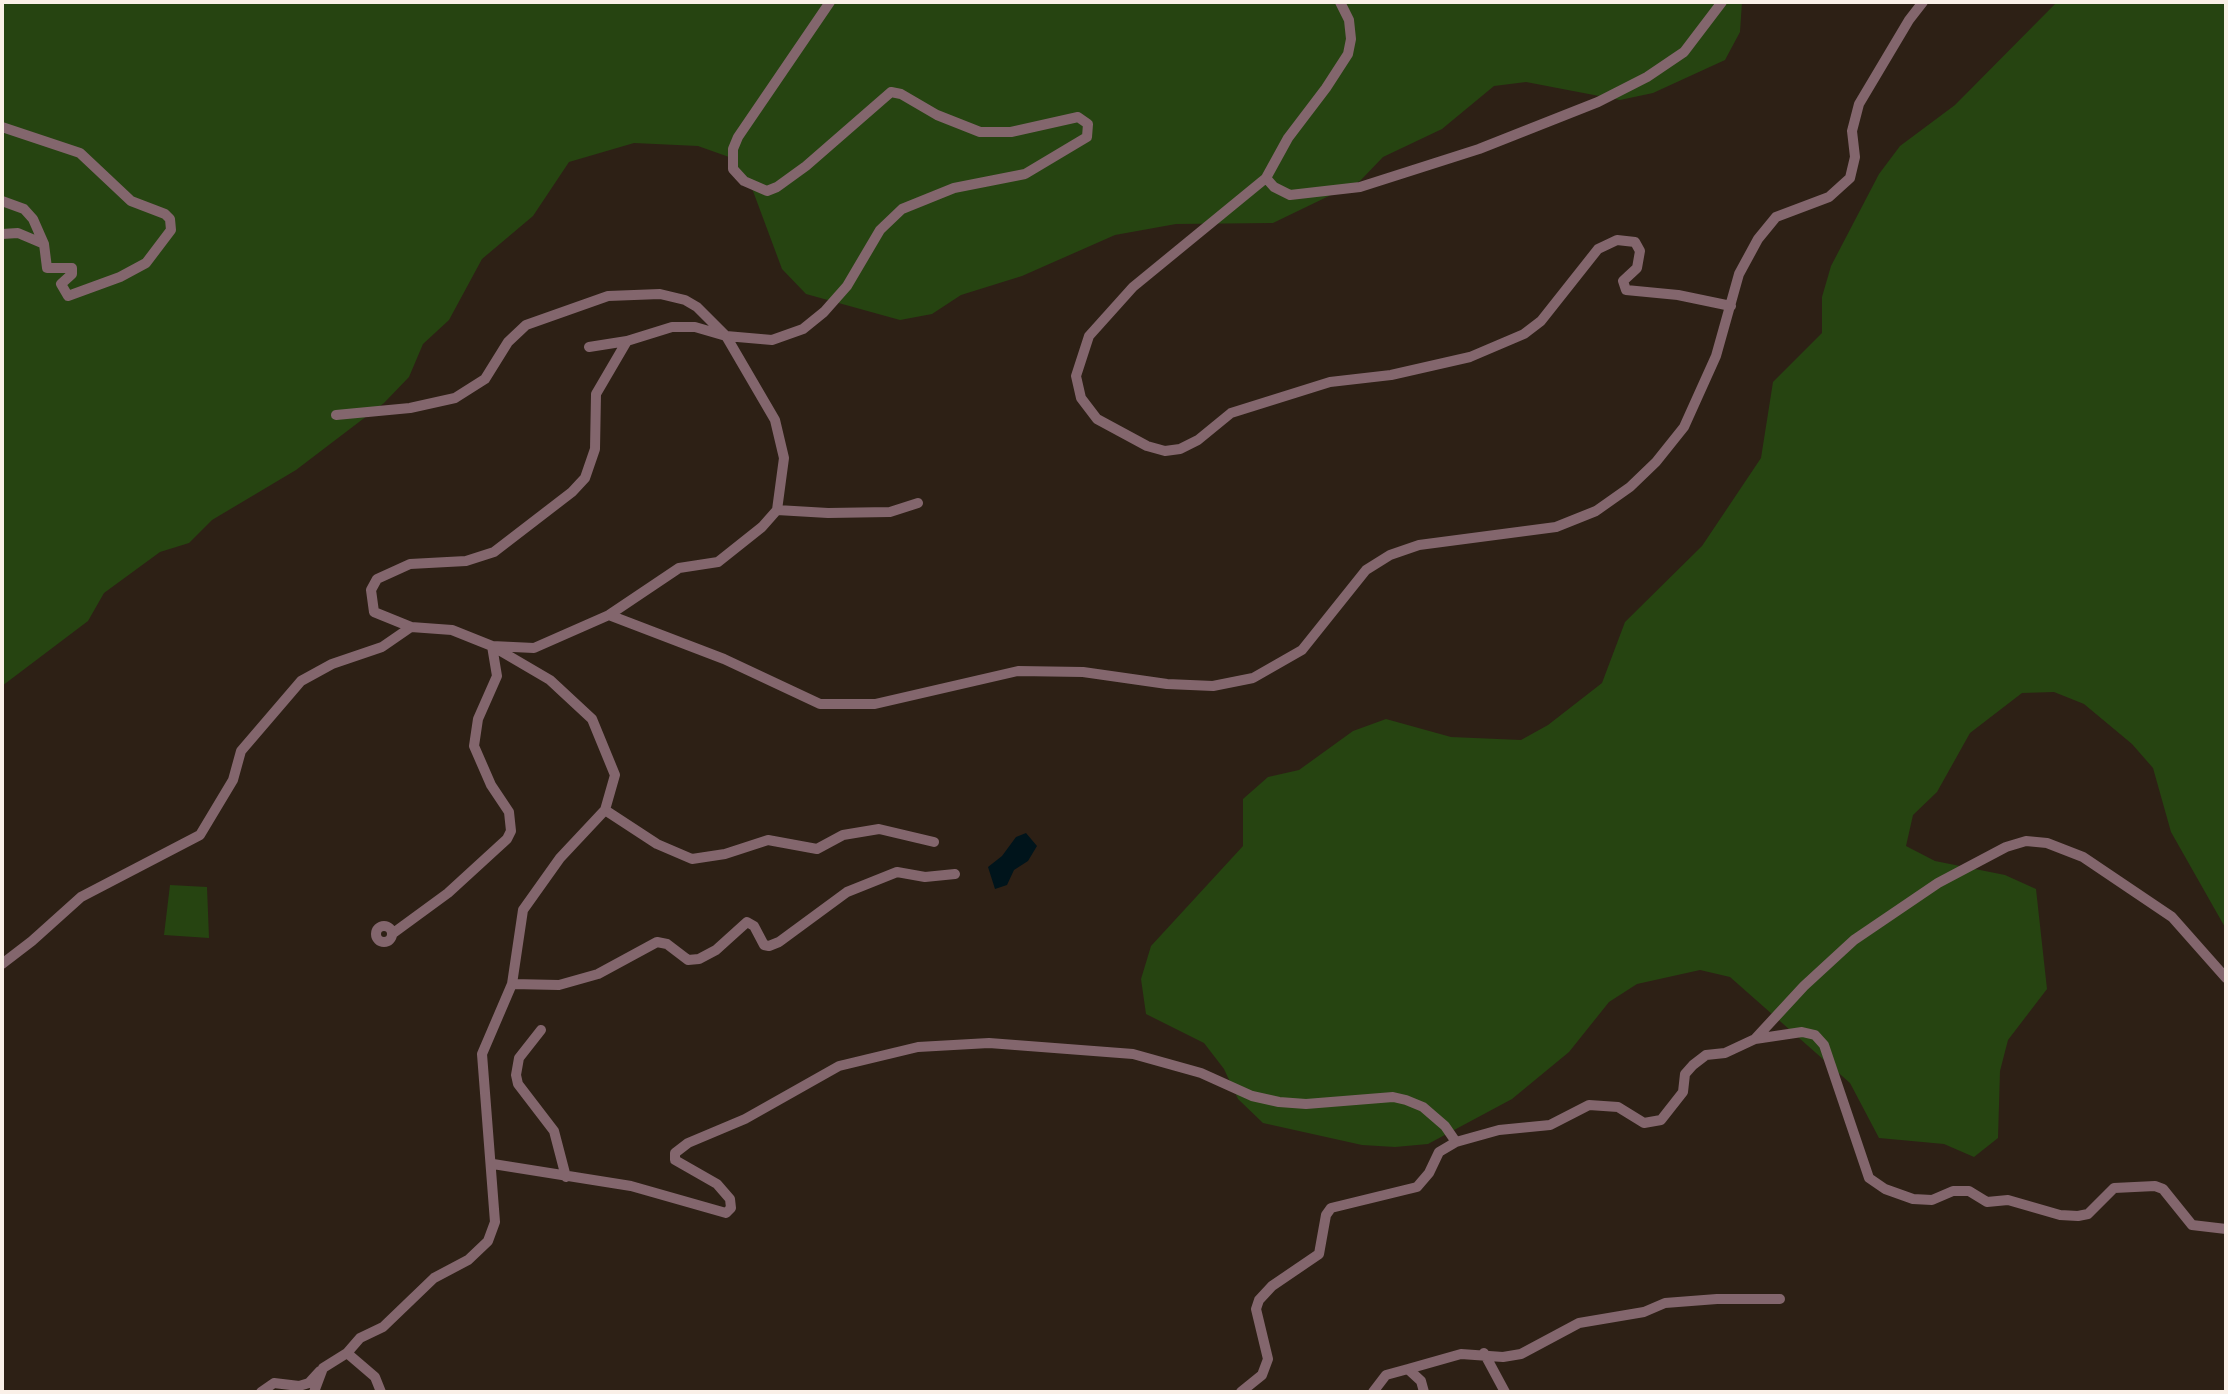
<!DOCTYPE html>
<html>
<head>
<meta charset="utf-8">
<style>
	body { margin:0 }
	#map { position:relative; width:2228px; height:1394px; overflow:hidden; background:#2d2015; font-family:Lora,serif }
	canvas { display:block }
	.frame { position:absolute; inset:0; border:4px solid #faf0e8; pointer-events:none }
</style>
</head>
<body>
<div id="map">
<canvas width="2228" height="1394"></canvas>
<div class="frame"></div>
</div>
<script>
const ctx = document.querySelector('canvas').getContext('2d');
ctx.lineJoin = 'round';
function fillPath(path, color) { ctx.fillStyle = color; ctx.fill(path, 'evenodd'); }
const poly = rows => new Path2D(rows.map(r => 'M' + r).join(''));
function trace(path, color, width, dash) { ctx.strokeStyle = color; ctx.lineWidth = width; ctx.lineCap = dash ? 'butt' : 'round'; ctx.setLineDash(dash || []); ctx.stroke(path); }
const green = poly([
	[2,2,1742,2,1740,32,1725,60,1653,93,1620,100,1526,82,1494,86,1442,129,1383,157,1360,181,1273,223,1176,224,1115,235,1022,276,961,295,932,314,900,320,806,294,782,269,750,183,729,157,698,146,634,143,569,162,533,216,482,259,449,320,423,344,409,377,384,403,296,470,212,520,189,543,160,552,104,593,88,621,2,686],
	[2057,2,2226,2,2226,929,2171,832,2153,768,2132,744,2084,704,2054,692,2022,693,1970,733,1937,792,1913,815,1906,846,1935,861,2005,875,2036,889,2047,989,2008,1040,2000,1071,1998,1138,1974,1157,1944,1144,1879,1138,1850,1083,1730,977,1700,970,1637,984,1609,1002,1569,1052,1512,1099,1428,1144,1395,1147,1362,1145,1263,1123,1238,1099,1224,1069,1204,1043,1146,1014,1141,979,1151,946,1243,846,1243,799,1268,777,1299,770,1353,731,1386,719,1451,737,1521,740,1548,725,1602,683,1625,622,1702,546,1761,458,1773,382,1822,333,1822,297,1831,266,1879,174,1900,146,1955,105],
	[170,885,207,887,209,938,164,935]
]);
const water = poly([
	[1026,833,1037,846,1028,861,1014,870,1007,885,995,889,988,867,1002,856,1016,837]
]);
const street = poly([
	[1340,2,1349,20,1351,39,1348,54,1326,88,1288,138,1266,178,1274,187,1290,195,1360,187,1479,149,1598,102,1647,77,1684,52,1722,2],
	[2,127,80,153,131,201,165,214,170,219,171,230,146,263,120,277,68,296,61,284,72,274,72,268,47,268,44,244,33,219,24,209,2,201],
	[1266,178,1133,287,1089,336,1076,376,1081,398,1097,419,1147,446,1165,451,1180,449,1198,440,1231,413,1330,382,1391,375,1470,357,1524,334,1541,321,1598,249,1617,240,1635,242,1640,251,1637,268,1623,281,1626,290,1678,295,1731,306],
	[2,234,18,233,44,244],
	[627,341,672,327,695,327,726,336,772,340,803,329,824,312,847,286,880,230,902,209,954,188,1025,174,1087,137,1088,124,1078,117,1011,132,980,132,937,115,901,94,891,92,806,166,777,187,767,191,744,181,733,169,733,149,738,137,830,2],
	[336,415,410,408,455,398,485,379,508,342,526,325,608,296,660,294,685,300,697,307,726,336,775,420,784,458,777,510,762,527,718,562,679,568,609,615,534,648,492,646,497,676,478,719,474,746,491,785,509,812,511,831,507,839,448,893,392,934],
	[777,510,828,513,890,512,918,503],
	[609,615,724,659,820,704,875,704,1018,671,1083,672,1167,684,1213,686,1253,678,1302,650,1366,570,1390,555,1419,545,1556,527,1596,511,1630,487,1656,462,1684,427,1716,356,1739,274,1758,239,1776,217,1829,197,1850,178,1855,157,1852,131,1859,104,1909,20,1923,2],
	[605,810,657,844,692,859,725,854,768,840,817,849,843,835,879,829,934,842],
	'376 934a8 8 0 1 1 16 0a8 8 0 1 1-16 0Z',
	[2,964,32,941,81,897,200,835,233,780,241,751,301,681,332,664,382,647,411,627],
	[512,984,559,985,598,974,657,942,667,944,688,960,699,959,716,950,747,922,754,926,764,945,769,946,779,942,847,892,897,872,925,877,955,874],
	[541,1030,519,1058,516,1075,518,1084,554,1131,566,1177],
	[1755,1039,1802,1032,1815,1035,1824,1045,1869,1178,1885,1189,1913,1199,1932,1200,1953,1191,1969,1191,1987,1202,2008,1200,2060,1215,2078,1216,2088,1214,2114,1188,2155,1186,2163,1189,2192,1225,2226,1229],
	[493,1164,631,1186,726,1213,731,1208,730,1199,717,1184,675,1160,675,1153,688,1143,745,1119,839,1066,918,1047,989,1043,1133,1054,1201,1073,1252,1096,1279,1102,1306,1104,1393,1097,1406,1100,1423,1107,1445,1126,1456,1142],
	[347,1353,360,1338,383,1327,434,1278,468,1260,488,1241,495,1222,482,1054,512,984,523,910,560,858,605,810,615,775,592,719,550,680,492,646,452,630,411,627,374,612,371,590,377,579,410,564,466,561,494,552,572,492,585,478,595,449,596,394,627,341,589,347],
	[1484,1353,1505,1392],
	[1408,1369,1461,1354,1503,1357,1521,1354,1579,1323,1644,1312,1665,1303,1717,1299,1780,1299],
	[261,1392,274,1383,299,1386,309,1383,320,1371],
	[314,1392,323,1368,347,1353,375,1377,381,1392],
	[1241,1392,1262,1375,1268,1359,1256,1309,1259,1300,1272,1286,1319,1254,1326,1215,1331,1208,1417,1187,1429,1173,1439,1152,1456,1142,1499,1130,1550,1125,1589,1105,1618,1107,1644,1123,1661,1120,1683,1092,1685,1074,1693,1065,1706,1055,1725,1053,1755,1039,1804,986,1854,940,1938,883,2006,847,2026,841,2047,843,2083,857,2172,917,2226,978],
	[1373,1392,1386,1375,1408,1369,1421,1381,1424,1392]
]);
fillPath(green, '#264411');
fillPath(water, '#00141b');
trace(street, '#83666d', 10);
</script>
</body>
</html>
